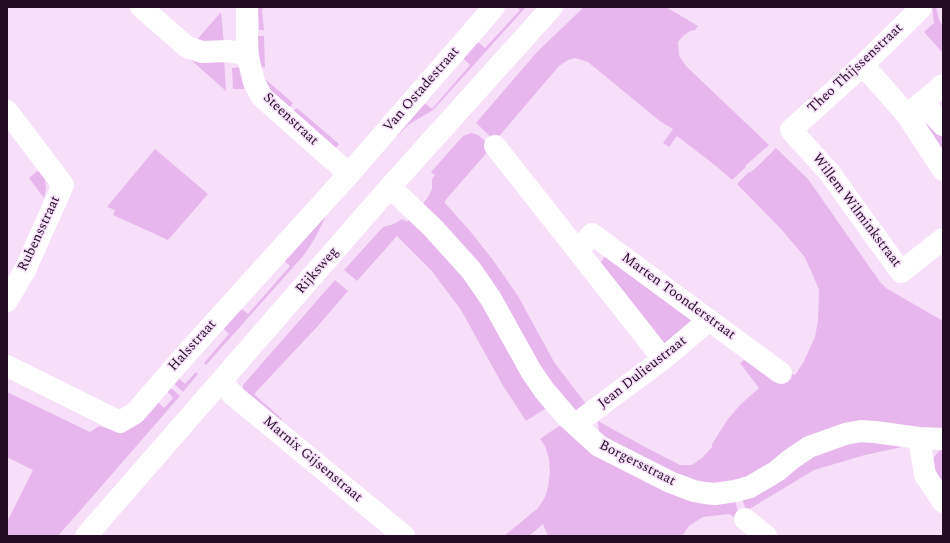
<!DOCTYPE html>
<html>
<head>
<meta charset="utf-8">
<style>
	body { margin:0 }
	#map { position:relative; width:950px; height:543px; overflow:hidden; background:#f7dffa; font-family:Spectral,serif }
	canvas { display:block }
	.frame { position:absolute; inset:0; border:8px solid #220d25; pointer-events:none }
</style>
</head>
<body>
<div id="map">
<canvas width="950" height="543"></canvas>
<div class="frame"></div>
</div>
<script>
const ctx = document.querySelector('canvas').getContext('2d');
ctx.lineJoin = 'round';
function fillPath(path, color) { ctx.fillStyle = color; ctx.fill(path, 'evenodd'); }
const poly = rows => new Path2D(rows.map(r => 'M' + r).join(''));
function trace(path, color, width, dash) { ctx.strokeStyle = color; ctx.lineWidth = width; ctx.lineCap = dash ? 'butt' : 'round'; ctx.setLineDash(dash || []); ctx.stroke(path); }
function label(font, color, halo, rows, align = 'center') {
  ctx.font = font + ' Spectral,serif'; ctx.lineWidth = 3; ctx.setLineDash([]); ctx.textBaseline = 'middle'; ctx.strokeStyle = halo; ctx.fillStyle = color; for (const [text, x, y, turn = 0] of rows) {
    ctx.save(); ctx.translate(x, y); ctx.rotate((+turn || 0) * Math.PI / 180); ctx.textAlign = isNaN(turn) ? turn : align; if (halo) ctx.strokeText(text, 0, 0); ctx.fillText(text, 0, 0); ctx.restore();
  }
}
const green = poly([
	[258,7,264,7,262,10,264,30,259,30],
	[517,7,526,7,433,110,408,125,395,138,392,135,422,101,432,109,470,65,459,54,473,38,485,48,520,10],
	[584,7,666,7,698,26,695,30,690,31,683,36,678,42,679,56,686,66,769,145,745,166,746,167,732,180,716,166,677,136,669,147,663,143,673,129,661,122,588,62,575,58,568,60,559,66,495,141,476,123,537,52],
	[932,7,936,7,939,19,943,28,943,53,924,32,934,23],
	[221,12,224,44,194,43],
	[258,36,264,36,265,67,260,68],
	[224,58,226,91,191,60],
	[243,67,244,89,233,89,232,68],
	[266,80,293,103,289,108,263,83],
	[297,108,339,144,335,149,293,111],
	[927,123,943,134,943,164,924,126],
	[471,133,478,135,486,142,490,149,449,196,445,201,445,203,470,231,493,260,518,296,554,362,589,408,579,412,568,409,422,205,428,197,432,189,432,179,435,175,431,172,463,136],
	[776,148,808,179,880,282,886,288,943,321,943,433,885,425,752,478,704,487,614,445,599,432,598,421,645,447,680,465,692,465,703,457,712,447,712,444,728,419,740,405,759,388,740,363,744,360,774,382,782,380,785,382,792,374,795,375,803,363,815,337,818,321,819,290,813,275,804,256,781,229,737,184,749,172,751,172,762,162],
	[155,149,208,194,168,240,113,215,115,210,107,207],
	[40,169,45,179,46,189,44,198,29,178],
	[328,212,315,238,304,255,206,365,204,363,229,334,221,326,235,304,248,314,290,266,281,258],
	[411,216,461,269,548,407,526,421,502,384,461,310,431,270,397,236,357,281,344,270,383,227,394,224,402,219,407,222],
	[606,254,693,320,665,347,599,265],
	[335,280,348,291,316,328,254,394,282,419,278,424,243,389,243,385],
	[196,372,198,374,183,392,171,381,176,376,185,384],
	[168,385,180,396,58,536,7,536,7,522,33,470,7,457,7,392,90,432,99,426,111,430,155,399,164,408,173,398,165,389],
	[562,424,735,500,740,520,739,520,729,514,703,517,689,526,682,536,548,536,543,524,529,536,504,536,538,508,545,497,548,487,550,472,549,459,545,446,540,439],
	[848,442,896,443,902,447,865,455,814,470,746,511,742,498,799,462],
	[943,448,943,485,932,464,933,459,937,453]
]);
const minor = poly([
	[141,7,187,47,202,52,227,51,247,54],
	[247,7,247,54,254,82,262,97,349,174],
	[921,8,863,65,791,130,829,172,901,272,943,239],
	[863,65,907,115,943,85],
	[923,103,943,125],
	[7,111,63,185,25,270,7,301],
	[907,115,943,170],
	[495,146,578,251,592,234,781,373],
	[390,187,433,228,471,270,491,299,531,371,544,390,567,417,599,446,670,482,694,491,705,493,715,494,735,491,750,487,777,471,790,460,809,447,845,434,861,431,875,432,919,438,943,439],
	[578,251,663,359],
	[7,366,120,422,135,413,187,353,349,174,494,7],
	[221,381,232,394,404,536],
	[578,427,585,417,663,359,709,320],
	[919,438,925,475,943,502],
	[745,519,766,536],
	[86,536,390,187,552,7]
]);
const streetNames = [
	["Theo Thijssenstraat",856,69,-43],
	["Van Ostadestraat",422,90,-49],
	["Steenstraat",290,120,43],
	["Willem Wilminkstraat",856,211,53],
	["Rubensstraat",40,234,-65],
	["Rijksweg",318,271,-49],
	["Marten Toonderstraat",678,297,36],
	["Halsstraat",193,346,-48],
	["Jean Dulieustraat",643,373,-38],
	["Marnix Gijsenstraat",312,460,40],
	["Borgersstraat",637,464,27]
];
fillPath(green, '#e7b6ed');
trace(minor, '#fff', 22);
label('14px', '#220d25', '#f7dffa', streetNames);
</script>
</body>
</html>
